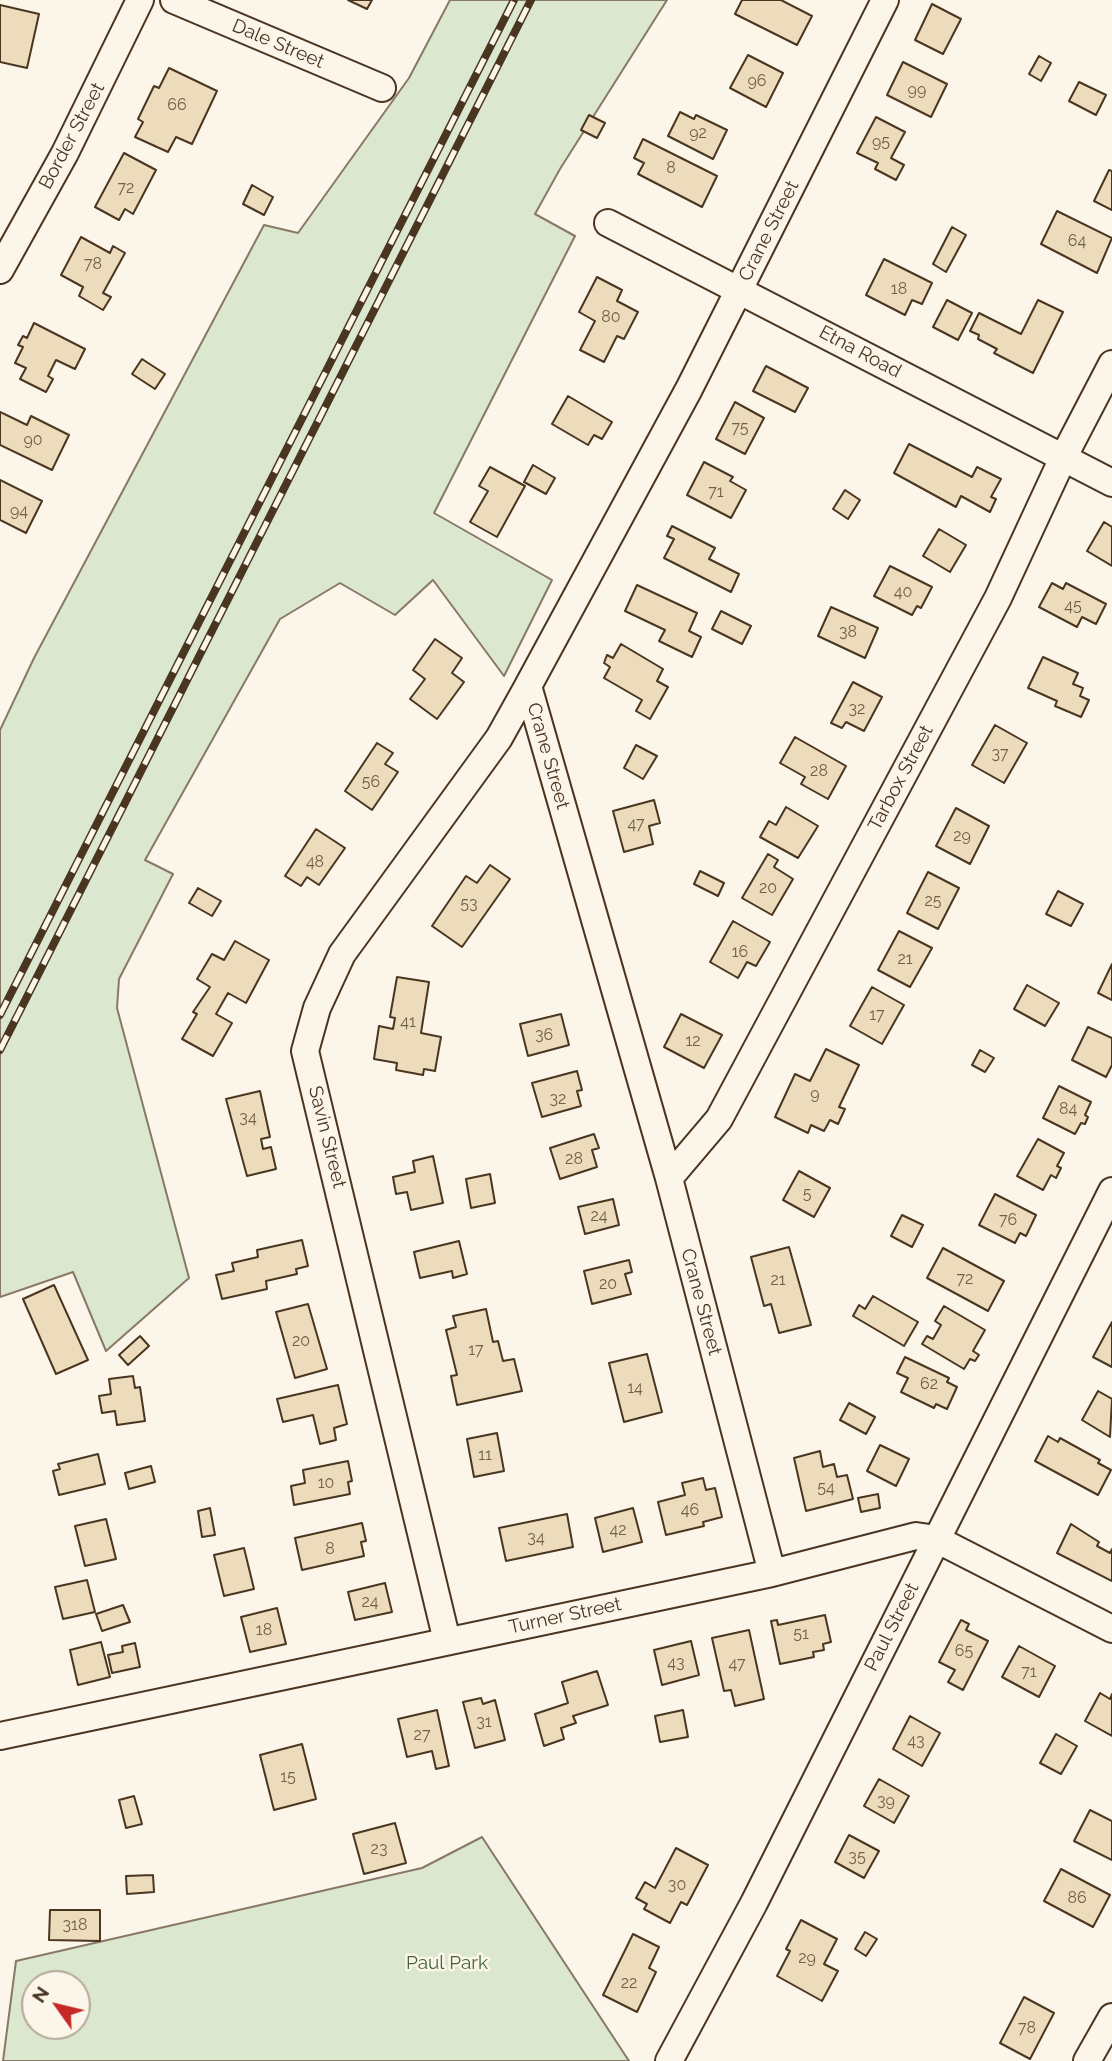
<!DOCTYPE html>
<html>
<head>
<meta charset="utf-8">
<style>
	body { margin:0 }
	#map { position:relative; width:1112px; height:2061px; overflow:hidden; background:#fbf6e9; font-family:Raleway,sans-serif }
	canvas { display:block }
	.north { position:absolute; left:21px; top:1970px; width:70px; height:70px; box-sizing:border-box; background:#fbf6e9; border:2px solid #b4a999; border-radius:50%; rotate:304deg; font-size:19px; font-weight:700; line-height:28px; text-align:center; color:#4a3520 }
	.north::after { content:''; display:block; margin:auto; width:24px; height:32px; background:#c62828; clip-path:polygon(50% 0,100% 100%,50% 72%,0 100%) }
</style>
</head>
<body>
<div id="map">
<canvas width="1112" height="2061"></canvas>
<div class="north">N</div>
</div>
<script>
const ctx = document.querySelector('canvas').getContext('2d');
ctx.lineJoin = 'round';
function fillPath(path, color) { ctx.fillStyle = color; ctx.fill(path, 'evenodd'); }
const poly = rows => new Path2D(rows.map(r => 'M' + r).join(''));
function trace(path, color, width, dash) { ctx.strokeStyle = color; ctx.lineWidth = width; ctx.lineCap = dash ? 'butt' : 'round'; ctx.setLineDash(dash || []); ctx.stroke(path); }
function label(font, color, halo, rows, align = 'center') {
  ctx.font = font + ' Raleway,sans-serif'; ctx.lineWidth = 5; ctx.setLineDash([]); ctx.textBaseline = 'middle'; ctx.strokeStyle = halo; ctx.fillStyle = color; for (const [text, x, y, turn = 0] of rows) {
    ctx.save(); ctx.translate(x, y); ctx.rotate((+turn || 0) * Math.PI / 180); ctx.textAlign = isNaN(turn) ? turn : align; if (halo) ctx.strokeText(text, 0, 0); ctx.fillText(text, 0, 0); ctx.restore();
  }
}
const green = poly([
	[450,0,667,0,560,169,535,214,575,236,434,513,552,580,504,676,433,580,395,615,340,583,280,619,145,860,173,874,119,979,117,1008,189,1278,106,1351,73,1272,0,1297,0,730,34,658,264,225,298,233,409,78,450,0],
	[482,1837,629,2061,3,2061,16,1961,422,1868,482,1837],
	[35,1984,77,1984,77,2026,35,2026,35,1984]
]);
const building = poly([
	[348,0,372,0,367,9,348,0],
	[742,0,781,0,812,16,797,45,735,14,742,0],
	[932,4,961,19,943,54,915,40,932,4],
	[0,5,39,14,27,68,0,62,0,5],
	[748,55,783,73,766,107,730,88,748,55],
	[1039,56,1051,63,1041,81,1029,74,1039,56],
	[903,62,947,84,931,117,887,95,903,62],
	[169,68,217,91,192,144,176,137,168,152,135,137,143,122,138,119,154,86,159,88,169,68],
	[1079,82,1106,95,1096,115,1069,101,1079,82],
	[680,112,694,119,696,115,727,130,713,159,668,136,680,112],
	[589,115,605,123,597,138,581,130,589,115],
	[876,117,905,132,891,158,904,165,896,180,875,169,878,163,857,153,876,117],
	[643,139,717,176,702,207,638,174,644,163,634,158,643,139],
	[124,153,156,170,133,214,125,209,119,220,95,207,124,153],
	[1109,170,1112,171,1112,210,1094,201,1109,170],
	[252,185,273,197,264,215,243,204,252,185],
	[1057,211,1112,238,1097,273,1041,244,1057,211],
	[952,227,966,235,946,272,933,264,952,227],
	[81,237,110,253,113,246,125,253,103,293,111,297,103,310,79,296,83,287,61,275,81,237],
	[884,259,932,283,922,304,912,300,905,315,866,295,884,259],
	[597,277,622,290,617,301,638,312,624,339,617,336,604,362,580,350,595,321,579,312,597,277],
	[947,300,972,313,958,340,933,327,947,300],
	[1038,300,1063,312,1033,373,994,353,997,349,978,339,979,335,970,331,979,313,1021,334,1038,300],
	[34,323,85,349,75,369,56,360,48,376,53,379,46,392,20,379,26,368,15,363,23,347,18,345,23,336,27,338,34,323],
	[142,359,165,374,155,389,132,374,142,359],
	[766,366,808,388,795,412,753,391,766,366],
	[568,396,612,422,602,439,594,435,588,445,552,424,568,396],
	[735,402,764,418,745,454,716,439,735,402],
	[0,412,27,425,31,416,69,435,52,470,0,445,0,412],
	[909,444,972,477,977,467,1001,479,991,497,996,499,990,512,961,496,956,507,894,473,909,444],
	[704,462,733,477,730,481,746,490,731,518,687,495,704,462],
	[533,465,555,478,546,494,524,482,533,465],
	[490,467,525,486,497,537,470,522,488,491,479,486,490,467],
	[0,480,42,501,26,533,0,520,0,480],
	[845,490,860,500,848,519,833,509,845,490],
	[1104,522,1112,527,1112,566,1087,551,1104,522],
	[672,526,715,548,709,559,739,574,731,592,664,558,674,539,667,536,672,526],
	[939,529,966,545,950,572,923,556,939,529],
	[890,566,932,587,921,608,917,606,912,615,874,596,890,566],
	[1052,583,1063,589,1066,583,1106,604,1096,624,1082,617,1077,627,1039,607,1052,583],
	[637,585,697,613,689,631,701,637,692,657,659,641,665,630,625,611,637,585],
	[831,607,878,628,865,658,818,636,831,607],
	[721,611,751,626,742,644,712,629,721,611],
	[435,639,462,658,452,673,464,682,437,719,410,699,425,679,413,670,435,639],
	[621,644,663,669,657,681,668,687,650,719,636,711,642,700,604,678,610,667,604,663,607,655,613,658,621,644],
	[1043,657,1078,673,1073,684,1083,688,1080,696,1089,700,1081,717,1055,706,1057,701,1028,688,1043,657],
	[853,682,882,697,864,731,846,722,842,728,831,723,853,682],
	[995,725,1027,743,1004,783,972,765,995,725],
	[795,737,846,766,828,799,801,784,805,777,780,763,795,737],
	[377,743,393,753,385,764,398,772,372,810,345,791,377,743],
	[636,745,657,756,643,779,624,768,636,745],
	[654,800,660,823,649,826,653,844,624,852,613,811,654,800],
	[786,807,818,826,798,858,760,837,769,821,776,825,786,807],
	[956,808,989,826,970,864,936,846,956,808],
	[316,829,345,848,319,885,307,877,301,886,285,876,316,829],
	[768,854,778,860,774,867,793,879,772,915,742,898,768,854],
	[490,865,510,879,462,947,432,926,466,876,477,883,490,865],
	[700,871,724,883,718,896,694,884,700,871],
	[928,872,959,888,938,929,907,913,928,872],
	[198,888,221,901,212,916,189,903,198,888],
	[1058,891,1083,904,1071,926,1046,914,1058,891],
	[733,921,770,942,756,966,747,962,738,978,710,962,733,921],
	[899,931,932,948,910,987,878,970,899,931],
	[235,941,269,960,246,1003,228,993,216,1014,232,1023,213,1056,182,1039,197,1014,193,1012,210,987,197,979,212,954,224,960,235,941],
	[1112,964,1112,1000,1098,993,1112,964],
	[397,977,429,982,421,1033,441,1037,435,1071,424,1069,423,1075,396,1070,397,1063,374,1059,379,1026,393,1029,395,1018,390,1017,397,977],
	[1027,985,1059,1003,1045,1026,1014,1009,1027,985],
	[872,987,904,1005,882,1044,850,1026,872,987],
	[561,1014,569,1045,528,1056,520,1024,561,1014],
	[681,1014,722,1035,704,1068,664,1047,681,1014],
	[1088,1027,1112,1038,1112,1065,1106,1077,1072,1060,1088,1027],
	[826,1049,859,1065,839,1107,845,1109,838,1124,830,1120,824,1131,811,1125,808,1133,775,1117,795,1074,810,1081,826,1049],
	[980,1050,994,1058,985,1072,972,1065,980,1050],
	[577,1071,582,1090,577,1091,581,1106,542,1117,532,1083,577,1071],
	[1059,1086,1091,1102,1085,1115,1088,1117,1085,1124,1081,1123,1075,1134,1043,1118,1059,1086],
	[260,1091,270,1137,261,1139,263,1149,271,1147,276,1169,247,1176,226,1099,260,1091],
	[594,1134,599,1148,592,1150,597,1167,560,1179,550,1148,594,1134],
	[1038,1139,1064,1153,1057,1166,1061,1168,1056,1178,1051,1175,1043,1190,1017,1176,1038,1139],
	[433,1156,443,1203,411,1210,407,1192,396,1194,393,1177,415,1172,413,1161,433,1156],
	[799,1171,830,1188,814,1217,783,1200,799,1171],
	[490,1174,495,1203,471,1208,466,1179,490,1174],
	[995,1194,1036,1215,1026,1236,1020,1233,1015,1243,979,1225,995,1194],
	[613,1199,619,1225,585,1234,578,1207,613,1199],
	[902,1215,923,1225,912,1247,891,1236,902,1215],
	[302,1240,308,1266,296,1269,297,1274,266,1281,267,1289,222,1299,216,1275,234,1271,232,1263,258,1257,257,1250,302,1240],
	[459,1241,467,1274,453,1278,452,1271,420,1278,414,1252,459,1241],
	[789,1247,811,1325,779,1333,771,1304,764,1306,751,1257,789,1247],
	[943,1248,1004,1281,988,1311,927,1278,943,1248],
	[629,1260,632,1272,625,1274,631,1294,592,1304,584,1271,629,1260],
	[54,1285,88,1360,56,1374,23,1299,54,1285],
	[873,1296,918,1322,904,1346,853,1316,859,1305,865,1309,873,1296],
	[308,1304,327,1369,295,1378,276,1312,308,1304],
	[944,1306,985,1330,973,1351,979,1355,975,1361,970,1359,964,1369,922,1344,927,1336,933,1339,941,1325,935,1321,944,1306],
	[486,1309,493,1342,498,1341,503,1361,514,1359,522,1391,457,1405,451,1376,457,1375,446,1330,456,1327,453,1316,486,1309],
	[1112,1322,1112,1367,1093,1357,1112,1322],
	[140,1336,149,1346,128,1365,119,1355,140,1336],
	[647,1354,662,1412,624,1422,609,1363,647,1354],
	[905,1357,949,1378,947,1382,957,1387,947,1409,936,1404,934,1408,901,1392,908,1378,897,1373,905,1357],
	[133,1376,135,1388,140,1387,145,1421,117,1425,115,1411,102,1413,99,1396,111,1394,109,1379,133,1376],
	[338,1385,347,1424,334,1428,336,1440,320,1444,313,1415,283,1422,277,1399,338,1385],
	[1098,1391,1112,1399,1110,1437,1082,1420,1098,1391],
	[849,1403,875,1417,866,1434,840,1420,849,1403],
	[497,1433,504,1471,474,1477,467,1439,497,1433],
	[1048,1436,1058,1442,1060,1438,1100,1460,1098,1463,1111,1470,1098,1495,1035,1461,1048,1436],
	[880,1445,909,1459,896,1486,867,1471,880,1445],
	[820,1451,823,1467,834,1464,837,1477,847,1475,853,1499,806,1511,794,1458,820,1451],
	[98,1454,105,1484,59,1495,53,1471,60,1469,58,1464,98,1454],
	[348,1461,352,1481,348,1482,350,1494,294,1505,291,1486,305,1483,303,1470,348,1461],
	[151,1466,155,1482,129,1489,125,1473,151,1466],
	[703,1478,706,1490,715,1488,722,1517,703,1522,704,1526,666,1535,658,1502,685,1495,682,1483,703,1478],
	[878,1494,880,1508,861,1512,858,1498,878,1494],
	[210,1508,215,1535,202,1537,198,1511,210,1508],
	[633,1508,642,1542,603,1552,595,1518,633,1508],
	[567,1514,573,1547,506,1561,499,1528,567,1514],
	[106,1519,116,1559,85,1566,75,1526,106,1519],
	[362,1523,366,1541,361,1542,364,1556,302,1570,295,1538,362,1523],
	[1071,1524,1099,1542,1097,1546,1110,1553,1112,1549,1112,1581,1057,1553,1071,1524],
	[244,1548,254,1589,224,1596,214,1555,244,1548],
	[87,1580,95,1612,63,1619,55,1587,87,1580],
	[385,1583,392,1612,355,1620,348,1592,385,1583],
	[123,1605,130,1622,102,1631,96,1614,123,1605],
	[277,1608,286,1644,250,1652,241,1617,277,1608],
	[825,1615,831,1642,823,1644,824,1650,813,1652,814,1657,780,1664,771,1621,777,1620,778,1625,825,1615],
	[961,1620,969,1624,966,1630,988,1641,963,1690,948,1682,955,1670,939,1662,961,1620],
	[749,1630,764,1699,735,1706,731,1690,724,1691,712,1638,749,1630],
	[691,1641,699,1675,662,1685,654,1650,691,1641],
	[101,1642,110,1677,78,1685,70,1650,101,1642],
	[135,1643,140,1667,112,1673,108,1655,123,1652,122,1646,135,1643],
	[1019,1646,1055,1666,1039,1697,1002,1677,1019,1646],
	[597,1671,608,1705,573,1716,576,1723,561,1728,564,1739,544,1746,535,1714,568,1703,562,1682,597,1671],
	[1100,1693,1110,1699,1112,1694,1112,1736,1085,1721,1100,1693],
	[481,1698,483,1704,495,1700,505,1740,475,1748,463,1702,481,1698],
	[437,1710,449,1766,436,1769,432,1751,407,1757,398,1719,437,1710],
	[683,1710,688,1737,660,1742,655,1716,683,1710],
	[910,1716,940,1733,922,1766,893,1749,910,1716],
	[1056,1734,1077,1746,1061,1774,1040,1763,1056,1734],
	[302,1744,316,1799,274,1810,260,1755,302,1744],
	[879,1779,909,1796,894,1823,864,1806,879,1779],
	[134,1796,142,1824,126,1828,119,1800,134,1796],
	[1090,1810,1112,1821,1112,1860,1074,1841,1090,1810],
	[395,1823,406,1863,364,1874,353,1834,395,1823],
	[849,1835,879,1851,864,1878,835,1862,849,1835],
	[676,1848,708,1865,687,1905,681,1902,670,1923,644,1909,647,1904,636,1898,645,1882,655,1888,676,1848],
	[1061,1869,1110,1895,1093,1927,1044,1901,1061,1869],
	[153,1875,154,1892,127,1894,126,1876,153,1875],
	[50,1910,100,1910,100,1941,49,1940,50,1910],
	[801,1920,837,1939,824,1964,838,1971,822,2001,777,1976,790,1951,786,1949,801,1920],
	[865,1932,877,1939,866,1956,855,1949,865,1932],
	[633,1934,659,1947,649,1968,656,1972,637,2012,603,1995,633,1934],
	[1024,1997,1054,2013,1030,2059,1000,2043,1024,1997]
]);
const minor = poly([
	[174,0,382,88],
	[608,223,1112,483],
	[0,270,65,153,140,0],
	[669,1178,719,1119,998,598,1062,460,1112,364],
	[772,1573,669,1178,528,686,689,389,885,0],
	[447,1641,305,1051,317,1008,342,954,499,738,528,686],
	[0,1736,772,1573,916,1536,936,1539,1112,1629],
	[669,2061,754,1903,1112,1191],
	[1087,2061,1112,2017]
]);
const rail = poly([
	[0,1015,514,0],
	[0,1050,531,0]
]);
const numberNames = [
	["96",757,81],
	["99",917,90],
	["66",177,105],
	["92",698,133],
	["95",881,142],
	["8",671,168],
	["72",126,188],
	["64",1077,241],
	["78",93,264],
	["18",899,289],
	["80",611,317],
	["75",740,428],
	["90",33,440],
	["71",716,492],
	["94",19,511],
	["40",903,592],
	["45",1073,606],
	["38",848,632],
	["32",857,709],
	["37",1000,754],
	["28",819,771],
	["56",371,782],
	["47",636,824],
	["29",962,836],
	["48",315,862],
	["20",768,888],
	["25",933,901],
	["53",469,904],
	["16",740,952],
	["21",905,959],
	["17",877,1015],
	["41",408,1022],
	["36",544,1035],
	["12",693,1041],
	["9",815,1094],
	["32",558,1099],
	["84",1068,1109],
	["34",248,1118],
	["28",574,1159],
	["5",807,1194],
	["24",599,1216],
	["76",1008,1220],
	["72",965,1279],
	["21",778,1280],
	["20",608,1284],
	["20",301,1341],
	["17",476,1350],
	["62",929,1384],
	["14",635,1388],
	["11",485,1455],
	["10",326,1483],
	["54",826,1488],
	["46",690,1510],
	["42",618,1530],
	["34",536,1538],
	["8",330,1549],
	["24",370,1602],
	["18",264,1630],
	["51",801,1634],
	["65",964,1651],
	["43",676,1663],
	["47",737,1664],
	["71",1029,1672],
	["31",484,1722],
	["27",422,1735],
	["43",916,1741],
	["15",288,1777],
	["39",886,1801],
	["23",379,1849],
	["35",857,1857],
	["30",677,1885],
	["86",1077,1898],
	["318",75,1925],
	["29",807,1958],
	["22",629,1983],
	["78",1027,2028]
];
const streetNames = [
	["Dale Street",278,44,23],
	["Border Street",72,136,-62],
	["Crane Street",769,231,-63],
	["Etna Road",860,352,28],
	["Crane Street",548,756,74],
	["Tarbox Street",901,778,-62],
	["Savin Street",327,1137,76],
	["Crane Street",701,1302,75],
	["Turner Street",565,1616,-12],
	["Paul Street",892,1627,-63]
];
const parkNames = [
	["Paul Park",447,1963]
];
fillPath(green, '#dce7d0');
trace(green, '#887966', 2);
fillPath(building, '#ecdcbc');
trace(building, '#4a3520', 2);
trace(minor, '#4a3520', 30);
trace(minor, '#fbf6e9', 26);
trace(rail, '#4a3520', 8);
trace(rail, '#fbf6e9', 5, [16]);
label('16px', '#725f47', null, numberNames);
label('19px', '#4a3520', '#fbf6e9', streetNames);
label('19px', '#436837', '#fbf6e9', parkNames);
</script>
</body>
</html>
